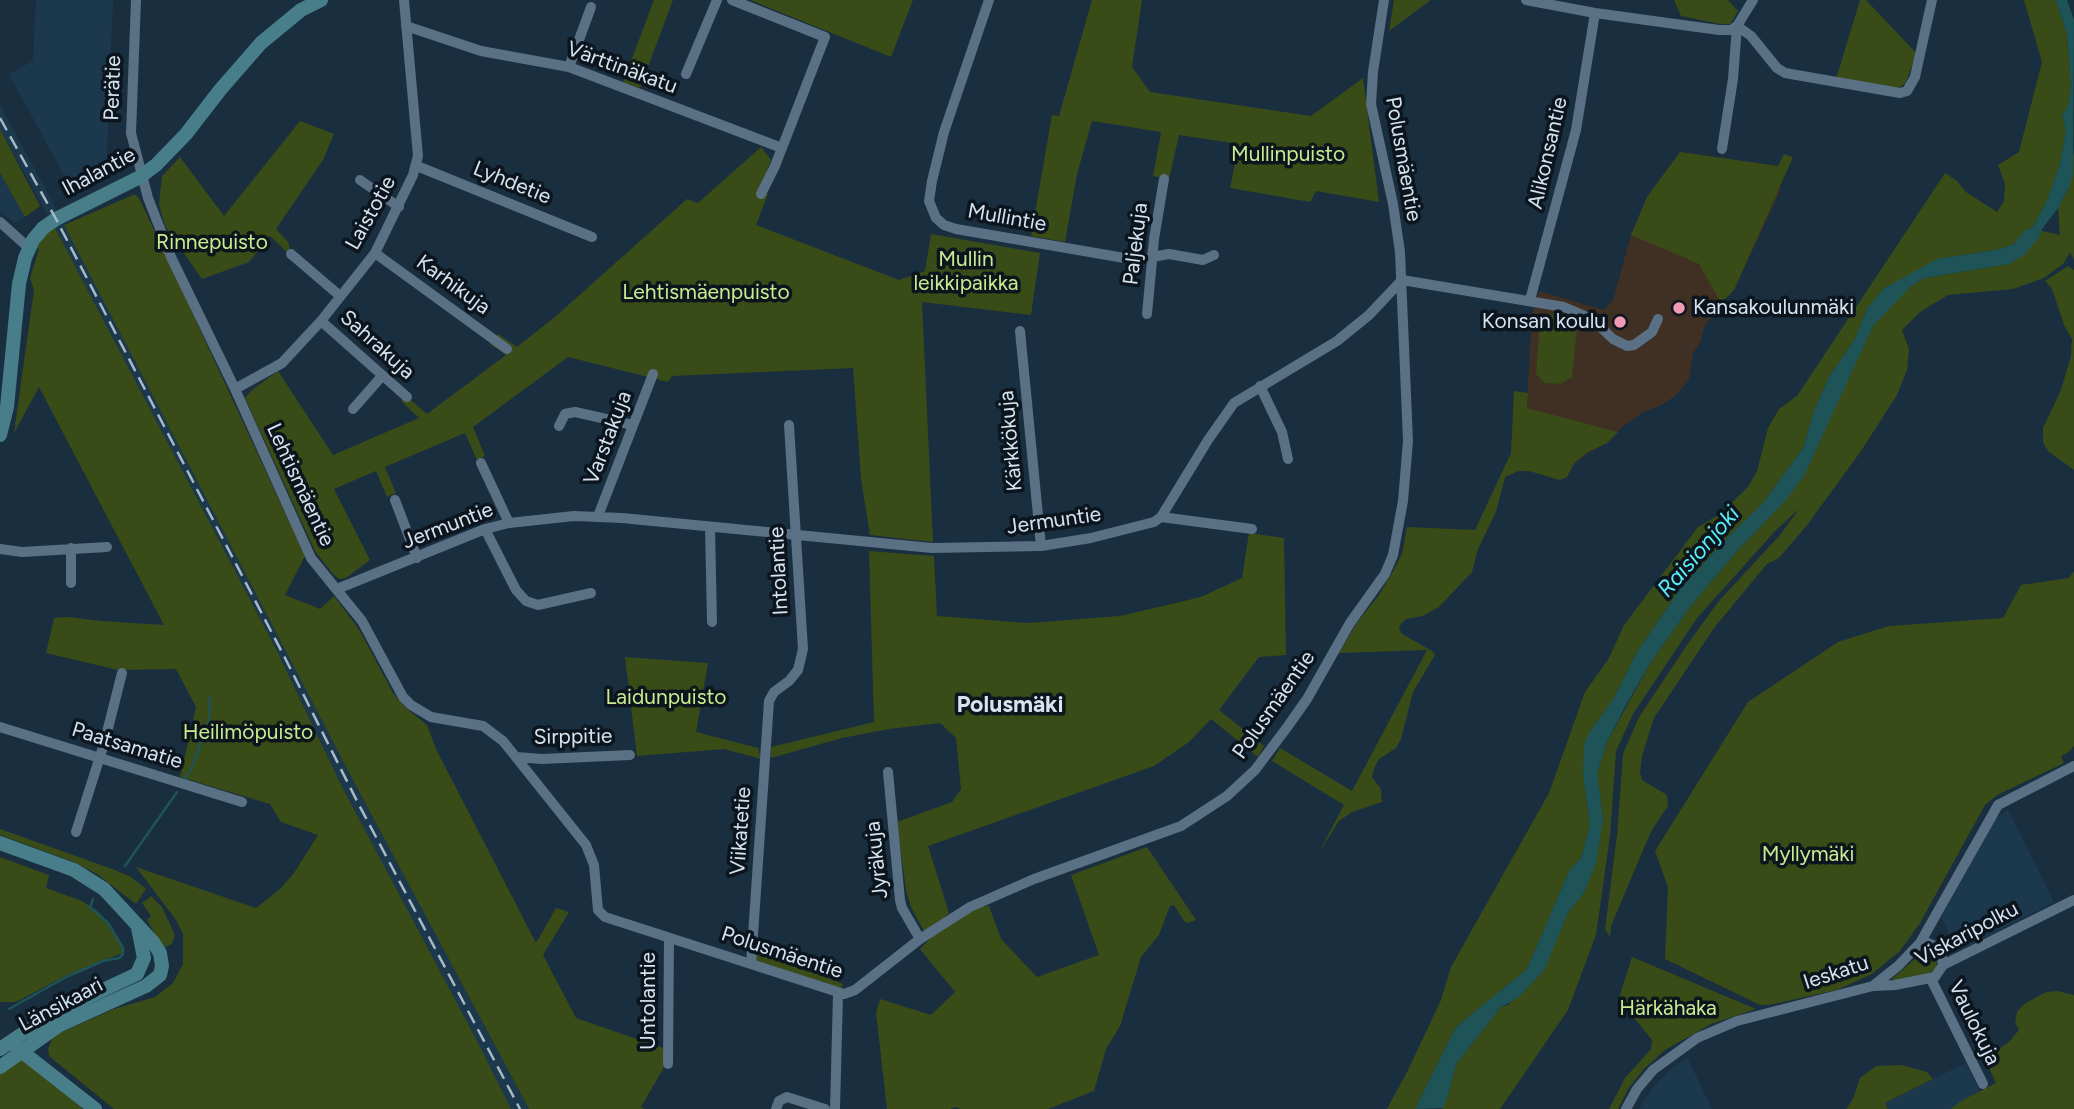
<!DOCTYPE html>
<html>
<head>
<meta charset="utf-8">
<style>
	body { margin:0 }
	canvas { display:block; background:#192e3f }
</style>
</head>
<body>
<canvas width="2074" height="1109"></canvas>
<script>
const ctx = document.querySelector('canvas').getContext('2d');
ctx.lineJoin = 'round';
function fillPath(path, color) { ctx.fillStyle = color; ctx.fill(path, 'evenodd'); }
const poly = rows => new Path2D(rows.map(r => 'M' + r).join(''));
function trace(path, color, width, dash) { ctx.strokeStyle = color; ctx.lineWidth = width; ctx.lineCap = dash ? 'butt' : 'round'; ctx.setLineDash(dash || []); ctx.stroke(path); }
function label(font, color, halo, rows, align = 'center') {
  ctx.font = font + ' Figtree,sans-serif'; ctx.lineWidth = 7; ctx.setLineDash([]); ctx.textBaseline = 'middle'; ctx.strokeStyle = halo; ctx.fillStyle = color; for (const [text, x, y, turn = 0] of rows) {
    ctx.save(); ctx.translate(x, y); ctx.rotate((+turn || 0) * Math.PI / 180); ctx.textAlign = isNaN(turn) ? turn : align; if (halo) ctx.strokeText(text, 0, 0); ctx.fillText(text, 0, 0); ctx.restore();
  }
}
const built = poly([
	[36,0,113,0,106,174,73,192,9,74,33,61],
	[0,105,51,199,354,782,529,1109,510,1109,476,1039,341,785,277,651,55,228,0,129],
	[0,173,25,217,15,223,0,211],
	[2008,810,2054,902,1958,951,1941,917,1994,819],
	[1687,1057,1712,1109,1639,1109,1650,1091,1668,1071],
	[1966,1063,1989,1109,1888,1109,1885,1103]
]);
const education = poly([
	[1680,152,1778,166,1780,191,1734,290,1721,303,1704,328,1700,343,1693,353,1689,380,1675,396,1660,406,1645,411,1623,426,1607,443,1586,454,1574,464,1567,477,1560,480,1529,471,1519,471,1524,456,1532,315,1539,291,1604,310,1613,300,1631,235,1647,197]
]);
const green = poly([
	[654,0,673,0,640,88,623,82],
	[750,0,913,0,891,57],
	[1092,0,1142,0,1132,67,1150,92,1311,116,1363,78,1379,202,1316,191,1310,202,1230,188,1239,144,1179,135,1169,179,1153,176,1161,132,1092,121,1077,174,1065,242,1031,236,1052,115,1059,116],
	[1394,0,1431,0,1389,31],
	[1674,0,1728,0,1738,11,1730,24,1720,24,1681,16],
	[1860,0,1866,0,1917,54,1905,84,1898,88,1836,79],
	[2024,0,2056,0,2067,34,2071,88,2068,106,2062,116,2066,130,2060,164,2048,198,2033,227,2024,231,2014,244,2001,249,1937,259,1867,309,1855,339,1829,377,1814,411,1803,448,1763,503,1726,539,1680,589,1637,652,1614,698,1589,733,1583,773,1590,825,1581,858,1569,871,1527,969,1456,1027,1415,1109,1387,1109,1408,1070,1441,1000,1451,967,1549,793,1585,692,1609,658,1624,625,1698,527,1720,514,1748,487,1757,471,1768,428,1779,409,1797,396,1945,173,1956,180,1966,192,1997,212,2004,201,2005,184,1998,165,2019,152,2042,62],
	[300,121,334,134,323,160,276,229,289,243,290,255,270,236,249,262,202,279,165,226,159,204,162,176,180,157,224,216],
	[0,129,40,206,25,217,0,173],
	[761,147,771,160,760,190,768,194,756,225,899,280,925,271,931,234,1040,253,1031,315,922,302,933,542,870,535,861,479,853,368,672,376,668,382,568,357,473,427,485,456,477,460,465,433,385,467,396,493,387,497,376,471,334,489,370,560,346,578,339,579,332,573,315,551,245,398,252,390,278,371,333,455,419,418,401,401,406,396,427,414,506,355,490,344,498,334,517,347,556,316,687,199,698,203],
	[2074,149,2074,260,2070,252,2064,263,2044,278,2013,289,1948,295,1920,312,1902,330,1909,349,1907,370,1897,395,1861,451,1808,524,1779,558,1767,564,1714,628,1654,718,1642,756,1640,773,1642,780,1667,795,1668,806,1653,828,1646,843,1611,926,1610,937,1605,929,1617,835,1623,754,1639,717,1687,645,1718,602,1780,535,1799,509,1776,530,1697,618,1633,714,1616,751,1610,836,1596,935,1568,1010,1500,1109,1442,1109,1448,1096,1456,1064,1501,1007,1508,1005,1544,969,1568,912,1584,893,1603,819,1597,773,1607,742,1652,660,1693,603,1737,551,1785,501,1873,326,1891,305,1911,286,1924,278,2009,264,2038,230,2060,235,2058,208,2069,187],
	[1680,152,1778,166,1784,154,1793,157,1734,290,1721,303,1699,264,1631,235,1647,197],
	[133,195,136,195,140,200,305,556,285,595,320,609,334,596,360,631,393,693,406,708,427,725,436,749,536,943,556,908,569,912,543,955,576,1018,666,1049,663,1069,641,1107,645,1109,529,1109,354,782,64,225],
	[55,228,277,651,341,785,476,1039,511,1109,114,1109,49,1056,48,1049,53,1036,114,1009,155,997,173,983,183,964,183,934,176,920,136,867,256,908,280,889,294,873,318,835,281,822,270,804,180,777,196,707,176,669,118,670,46,653,54,618,69,617,101,621,164,625,39,387,14,433,34,290,30,278,39,249,36,248,46,233],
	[2068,266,2074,270,2074,470,2048,451,2043,442,2043,428,2061,390,2071,356,2072,339,2064,325,2052,289,2045,281],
	[1548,314,1571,318,1577,328,1572,377,1561,384,1545,383,1536,374,1540,321],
	[1514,391,1528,393,1527,408,1618,432,1607,443,1586,453,1574,463,1567,477,1560,480,1529,471,1519,471,1505,477,1496,512,1478,549,1472,572,1439,607,1423,616,1406,619,1401,624,1399,629,1402,634,1432,651,1435,655,1413,692,1401,739,1396,748,1379,759,1375,766,1372,777,1381,789,1382,802,1352,812,1339,821,1318,854,1344,805,1272,761,1280,748,1352,791,1427,650,1339,653,1358,621,1377,598,1391,575,1402,554,1407,527,1475,530,1511,453],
	[1249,533,1284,538,1286,655,1259,657,1219,710,1264,746,1258,757,1211,719,1189,742,1154,766,928,846,949,913,926,935,911,907,906,890,897,822,952,802,961,789,956,738,940,723,889,729,842,738,771,758,771,747,874,722,869,551,934,556,937,616,1028,623,1120,616,1201,597,1242,578],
	[2074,571,2074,746,2069,752,2061,756,2064,763,1997,795,1985,805,1920,923,1900,951,1872,974,1837,990,1769,1005,1760,1005,1665,959,1668,887,1655,851,1748,702,1838,642,1889,626,2003,618,2021,585,2069,578],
	[625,657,708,663,696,732,758,748,761,759,724,749,637,756],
	[0,829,115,870,131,877,146,889,136,904,97,874,74,862,0,835],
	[1147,847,1196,920,1188,923,1184,921,1174,905,1170,906,1159,935,1141,957,1120,1026,1106,1049,1094,1091,1048,1109,961,1109,955,1107,950,1109,887,1109,876,1013,880,999,931,1015,955,992,920,949,949,919,970,907,989,906,1001,939,1037,977,1099,955,1071,875],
	[0,857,49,875,46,888,82,901,100,913,125,952,67,975,16,1002,0,1002],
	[151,896,162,907,175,935,172,944,163,948,147,920,151,916,142,903],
	[753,949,843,984,838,994,751,964],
	[1925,950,1931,951,1937,960,1936,968,1931,973,1893,982,1892,979],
	[1632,957,1756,1009,1711,1024,1665,1050,1644,1069,1628,1089,1618,1109,1609,1109,1625,1078,1651,1049,1652,1040,1623,1004,1620,995],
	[2057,991,2074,995,2074,1109,1951,1109,1961,1101,1996,1083,1990,1070,1990,1059,1994,1052,2008,1043,2019,1030,2015,1022,2017,1012,2024,1004,2046,992],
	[17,1059,26,1060,83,1109,0,1109,0,1072],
	[1902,1065,1927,1072,1933,1079,1885,1103,1888,1109,1846,1109,1853,1099,1860,1078,1876,1066]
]);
const water = poly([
	[2056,0,2067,0,2074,20,2073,175,2069,187,2058,208,2042,229,2040,236,2024,255,2009,264,1924,278,1911,286,1873,326,1804,476,1785,501,1737,551,1693,603,1652,660,1626,705,1607,742,1597,773,1603,819,1596,863,1584,893,1568,912,1545,969,1518,998,1501,1007,1456,1064,1448,1096,1443,1108,1415,1109,1456,1027,1527,969,1569,871,1581,858,1590,825,1583,773,1584,745,1589,733,1614,698,1637,652,1680,589,1726,539,1763,503,1803,448,1814,411,1829,377,1855,339,1867,309,1883,289,1937,259,2001,249,2014,244,2024,231,2033,227,2048,198,2060,164,2066,130,2062,116,2068,106,2071,88,2067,34]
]);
const stream = poly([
	[185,779,193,765,209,720,210,697],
	[125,866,177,792],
	[9,1009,66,977,103,961,119,958,123,954,123,948,108,923,90,907,93,899]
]);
const street = poly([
	[136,0,131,133,148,198,171,257,235,389,311,558,362,621,403,697,411,705,431,717,483,726,503,741,586,845,594,865,598,910,605,917,844,994,855,990,920,939,970,907,1034,879,1181,826,1227,796,1255,770,1288,726,1307,699,1350,623,1385,574,1393,555,1403,501,1408,441,1400,252,1393,204,1371,104,1373,72,1384,0],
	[732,0,825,37,775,166,761,194],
	[989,0,944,132,932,181,929,201,936,218,944,225,956,229,1136,260,1169,254,1203,260,1214,255],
	[1526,0,1595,13,1719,30,1731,30,1737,26],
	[406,26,481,51,569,67,782,148],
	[1737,26,1751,36,1777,68,1785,73,1900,93,1907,91,1915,77,1932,0],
	[1737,26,1753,0],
	[569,67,591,7],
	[686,74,717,0],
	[1722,149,1733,79,1737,26],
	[417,166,592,237],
	[360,180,399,207],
	[0,222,29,248],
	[375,253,507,349],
	[291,254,340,296],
	[1530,300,1576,130,1595,13],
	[1147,314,1154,239,1164,179],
	[321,321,407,397],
	[1020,331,1041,546],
	[1260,386,1282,432,1288,459],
	[235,389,282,363,321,321,375,253,413,175,418,156,404,0],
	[353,409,382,376],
	[559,426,565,414,575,412,633,425],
	[481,463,509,523],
	[395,500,417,558],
	[598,516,653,374],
	[1161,517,1252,529],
	[710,527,712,622],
	[485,529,516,590,526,601,538,605,591,593],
	[71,548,71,583],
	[0,549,22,552,107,547],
	[337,589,485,529,509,523,574,516,622,518,932,548,1041,546,1091,538,1154,522,1161,517,1208,440,1234,403,1337,341,1369,315,1402,280,1564,307,1592,319,1613,339,1627,346,1634,345,1652,332,1658,319],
	[0,727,242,802],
	[516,757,542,759,630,755],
	[888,772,900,900,902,908,920,939],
	[76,832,104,744,122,673],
	[1920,943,1926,942,1935,946,1941,953,1943,965],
	[751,964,769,701,774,692,789,681,798,670,803,649,789,425],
	[1931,979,1983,1084],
	[1874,986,1895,985,1935,977,1943,965,2074,900],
	[668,1064,669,938],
	[776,1109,779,1101,787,1097,825,1109],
	[835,1109,838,994],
	[1626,1109,1637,1089,1653,1070,1697,1038,1737,1021,1873,986,1898,966,1920,943,1998,805,2074,766]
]);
const secondary = poly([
	[0,435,7,407,19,284,25,258,33,240,43,228,56,219,140,177,156,165,186,134,220,90,261,43,301,10,321,0],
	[0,843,74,870,104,889,153,942,160,953,162,966,160,975,146,986,58,1026,0,1067],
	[16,1047,95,1109],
	[0,1049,52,1014,137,974,144,958,138,928]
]);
const rail = poly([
	[0,118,56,219,284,656,358,803,520,1109]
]);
const markers = [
	[1679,308,7,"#f19ab3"],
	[1620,322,7,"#f19ab3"]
];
const streetNames = [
	["Värttinäkatu",622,68,20],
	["Perätie",113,88,-88],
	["Alikonsantie",1548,153,-77],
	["Polusmäentie",1403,159,80],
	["Ihalantie",99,172,-28],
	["Lyhdetie",512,183,22],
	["Laistotie",371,213,-61],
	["Mullintie",1007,218,10],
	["Paljekuja",1136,244,-83],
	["Karhikuja",453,285,36],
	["Sahrakuja",377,345,42],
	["Varstakuja",608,438,-69],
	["Kärkkökuja",1011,441,-95],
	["Lehtismäentie",300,485,65],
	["Jermuntie",1054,521,-8],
	["Jermuntie",448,526,-21],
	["Intolantie",779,571,-93],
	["Polusmäentie",1274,705,-55],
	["Sirppitie",573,737,-1],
	["Paatsamatie",127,746,17],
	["Viikatetie",741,831,-86],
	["Jyräkuja",877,860,-96],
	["Viskaripolku",1967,934,-28],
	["Polusmäentie",782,953,18],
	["Ieskatu",1836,973,-18],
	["Untolantie",649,1001,-90],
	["Länsikaari",61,1005,-28],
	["Vaulokuja",1974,1023,64]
];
const parkNames = [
	["Mullinpuisto",1288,155],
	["Rinnepuisto",212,243],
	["Mullin",966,260],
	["leikkipaikka",966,284],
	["Lehtismäenpuisto",706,293],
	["Laidunpuisto",666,698],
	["Heilimöpuisto",248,733],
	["Myllymäki",1808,855],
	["Härkähaka",1668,1009]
];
const poiNames = [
	["Kansakoulunmäki",1693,308],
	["Konsan koulu",1606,322,"right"]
];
const waterNames = [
	["Raisionjoki",1699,552,-49]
];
const neighbourhoodNames = [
	["Polusmäki",1010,705]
];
fillPath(built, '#1c384d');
fillPath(education, '#3f3023');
fillPath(green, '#394b17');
fillPath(water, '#1e5458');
trace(stream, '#1e5458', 2.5);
trace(street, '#597085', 10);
trace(secondary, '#477e89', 14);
trace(rail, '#a9b8c5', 2.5, [14, 7]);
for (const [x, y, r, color] of markers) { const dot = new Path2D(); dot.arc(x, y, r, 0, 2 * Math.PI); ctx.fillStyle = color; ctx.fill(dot); trace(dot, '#0c151d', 2.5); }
label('21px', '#d6e3ee', '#0c151d', streetNames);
label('21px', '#c8ec90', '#0c151d', parkNames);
label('21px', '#d6e3ee', '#0c151d', poiNames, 'left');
label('italic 23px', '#5aedf8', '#0c151d', waterNames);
label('bold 23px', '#d6e3ee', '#0c151d', neighbourhoodNames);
</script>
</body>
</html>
